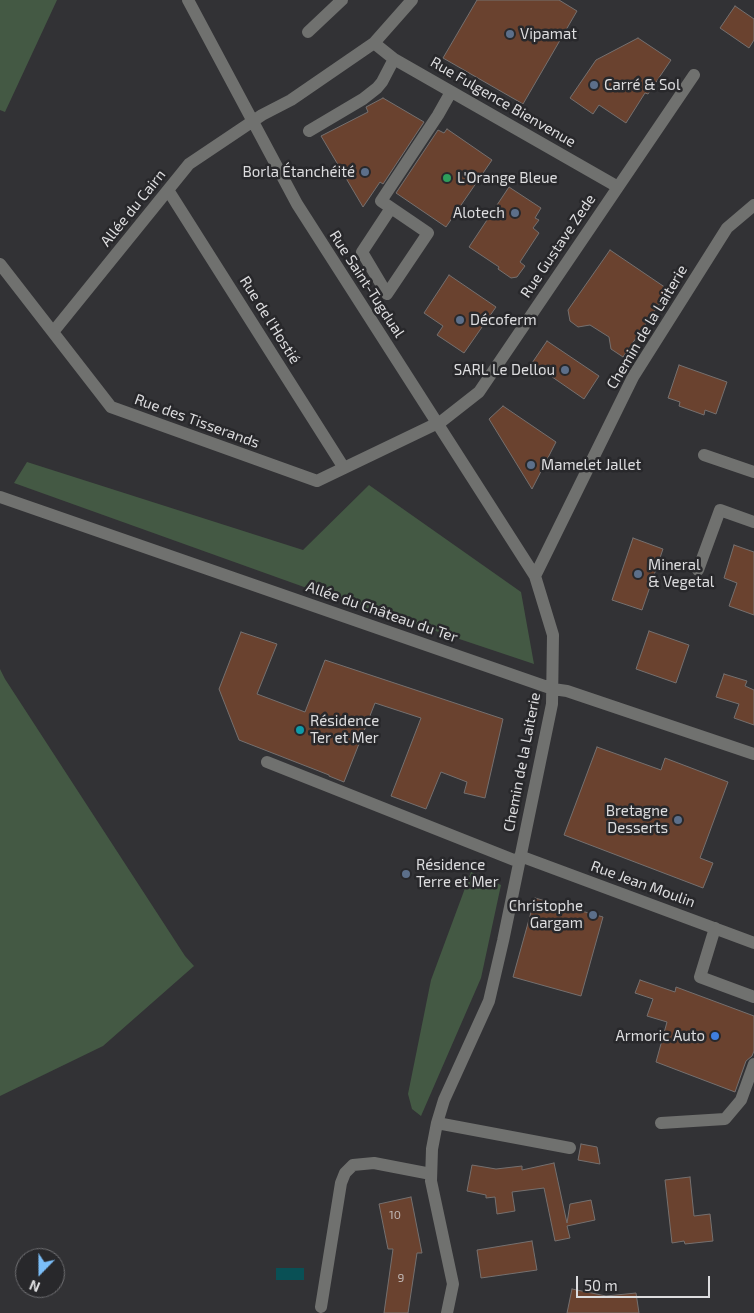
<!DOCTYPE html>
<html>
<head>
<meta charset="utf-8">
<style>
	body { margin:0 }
	#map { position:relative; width:754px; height:1313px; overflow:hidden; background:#323235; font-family:"Exo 2",sans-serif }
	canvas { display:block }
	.north { position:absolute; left:15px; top:1248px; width:50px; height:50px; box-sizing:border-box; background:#28282b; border:1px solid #707073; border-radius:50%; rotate:202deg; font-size:14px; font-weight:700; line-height:20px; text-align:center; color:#dddddf }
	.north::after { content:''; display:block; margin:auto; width:18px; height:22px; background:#7bbef8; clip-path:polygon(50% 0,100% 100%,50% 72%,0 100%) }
	.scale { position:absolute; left:576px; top:1276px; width:134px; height:22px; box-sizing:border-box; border:2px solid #dddddf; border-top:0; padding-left:6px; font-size:15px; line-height:18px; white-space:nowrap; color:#dddddf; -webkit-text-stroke:4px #28282b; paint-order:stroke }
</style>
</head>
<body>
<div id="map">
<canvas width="754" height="1313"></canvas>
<div class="north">N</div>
<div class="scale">50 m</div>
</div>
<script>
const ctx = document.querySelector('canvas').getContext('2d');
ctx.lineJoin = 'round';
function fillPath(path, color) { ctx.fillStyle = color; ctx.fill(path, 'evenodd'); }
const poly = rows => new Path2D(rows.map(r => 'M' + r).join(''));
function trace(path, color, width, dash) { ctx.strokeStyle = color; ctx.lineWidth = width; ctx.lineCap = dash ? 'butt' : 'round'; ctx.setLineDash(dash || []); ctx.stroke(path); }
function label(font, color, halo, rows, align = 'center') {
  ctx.font = font + ' "Exo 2",sans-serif'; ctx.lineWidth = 5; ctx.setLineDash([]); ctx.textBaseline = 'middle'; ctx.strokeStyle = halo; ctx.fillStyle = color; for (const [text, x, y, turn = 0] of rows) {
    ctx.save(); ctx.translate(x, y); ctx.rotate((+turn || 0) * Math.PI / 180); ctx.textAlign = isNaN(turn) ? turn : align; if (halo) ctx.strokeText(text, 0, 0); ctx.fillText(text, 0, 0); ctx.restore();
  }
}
const green = poly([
	[0,0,57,0,5,112,0,110],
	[27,462,303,550,369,485,521,592,534,664,304,587,14,483],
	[0,669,5,679,185,956,194,966,103,1046,0,1096],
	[471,872,501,885,481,978,421,1116,412,1109,408,1094,431,980]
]);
const water = poly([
	[276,1268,304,1268,304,1280,276,1280]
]);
const building = poly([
	[477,0,559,0,577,11,523,104,443,58,477,0],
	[735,6,754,19,754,40,749,48,720,28,735,6],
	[638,38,671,60,648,94,645,93,626,123,599,105,593,114,570,98,596,60,638,38],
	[383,98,424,122,383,184,380,182,363,207,321,136,368,112,366,107,383,98],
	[447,129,492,160,446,227,396,193,438,130,444,133,447,129],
	[509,187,541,208,535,218,539,220,533,228,539,233,520,262,525,266,517,277,511,278,498,269,499,267,469,247,509,187],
	[610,250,669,290,623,357,611,349,609,337,590,325,578,327,570,321,568,310,610,250],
	[449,275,496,307,464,353,437,335,443,326,424,313,449,275],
	[547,341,599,376,584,399,532,363,547,341],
	[679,365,727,382,716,414,705,410,704,415,679,406,680,402,668,398,679,365],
	[503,406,556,442,532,489,489,419,503,406],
	[633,538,663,549,642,610,612,600,633,538],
	[734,545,754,552,754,615,729,606,737,583,724,578,734,545],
	[649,631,689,645,676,683,636,669,649,631],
	[241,632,277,644,257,694,305,712,325,660,503,719,485,798,464,793,467,782,441,772,426,809,391,796,421,718,375,703,344,782,329,776,329,775,239,740,219,689,241,632],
	[724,674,747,681,745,686,754,690,754,725,734,718,739,704,716,697,724,674],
	[597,747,661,770,665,758,728,782,700,858,713,863,703,888,564,835,597,747],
	[535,898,603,917,581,996,513,977,535,898],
	[640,980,675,992,676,987,754,1016,754,1051,752,1056,746,1061,735,1092,656,1062,667,1022,647,1016,653,999,635,993,640,980],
	[581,1144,597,1147,600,1164,578,1160,581,1144],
	[554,1163,567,1223,570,1204,591,1200,595,1220,567,1226,570,1238,555,1241,544,1188,512,1192,515,1211,497,1214,495,1197,486,1198,486,1195,467,1191,472,1165,496,1169,522,1166,522,1170,554,1163],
	[690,1177,694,1216,710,1214,713,1241,685,1244,684,1241,672,1243,665,1180,690,1177],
	[411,1197,422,1253,417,1253,408,1313,384,1313,393,1249,388,1249,379,1204,411,1197],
	[532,1241,537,1270,481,1278,477,1250,532,1241],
	[572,1289,606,1296,636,1293,639,1313,567,1313,572,1289]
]);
const minor = poly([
	[188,0,297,204,535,576,553,635,552,704,503,941,489,1001,444,1100,437,1123,432,1149,431,1181,453,1284,447,1313],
	[308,32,342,0],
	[374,43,394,59,618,187],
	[309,131,363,99,377,88,382,82,394,59],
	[168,190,344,468],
	[391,208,362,252,387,294,428,233,381,201,438,115,451,92],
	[0,264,111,407,317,481,442,421,479,392,694,75],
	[53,332,189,164,262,115,291,100,374,43,412,0],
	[704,455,754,472],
	[0,497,553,689,567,691,754,754],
	[698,570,720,510,754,522],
	[535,576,633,377,727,228,754,205],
	[267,762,519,862],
	[520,856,754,943],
	[715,928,700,977,754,997],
	[437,1123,570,1148],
	[661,1123,725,1119,741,1100,754,1064],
	[321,1307,341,1183,345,1173,353,1165,374,1163,431,1174]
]);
const markers = [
	[510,34,5,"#5c6f8a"],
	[594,85,5,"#5c6f8a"],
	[365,172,5,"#5c6f8a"],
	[447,178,5,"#2e9e5b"],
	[515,213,5,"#5c6f8a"],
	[460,320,5,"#5c6f8a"],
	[565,370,5,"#5c6f8a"],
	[531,465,5,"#5c6f8a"],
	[638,574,5,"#5c6f8a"],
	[300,730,5,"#0f9aa8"],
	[678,820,5,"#5c6f8a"],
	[406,874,5,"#5c6f8a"],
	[593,915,5,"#5c6f8a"],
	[715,1036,5,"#3f7fe0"]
];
const numberNames = [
	["10",395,1215],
	["9",401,1278]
];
const poiNames = [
	["Vipamat",520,34],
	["Carré & Sol",604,85],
	["Borla Étanchéité",355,172,"right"],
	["L'Orange Bleue",457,178],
	["Alotech",505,213,"right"],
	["Décoferm",470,320],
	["SARL Le Dellou",555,370,"right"],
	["Mamelet Jallet",541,465],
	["Mineral",648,565],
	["& Vegetal",648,582],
	["Résidence",310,721],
	["Ter et Mer",310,738],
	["Bretagne",668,811,"right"],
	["Desserts",668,828,"right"],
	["Résidence",416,865],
	["Terre et Mer",416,882],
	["Christophe",583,906,"right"],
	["Gargam",583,923,"right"],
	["Armoric Auto",705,1036,"right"]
];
const streetNames = [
	["Rue Fulgence Bienvenue",503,102,30],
	["Allée du Cairn",133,208,-51],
	["Rue Gustave Zede",558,246,-56],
	["Rue Saint-Tugdual",367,284,57],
	["Rue de l'Hostié",270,320,58],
	["Chemin de la Laiterie",647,327,-59],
	["Rue des Tisserands",197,421,20],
	["Allée du Château du Ter",382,612,19],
	["Chemin de la Laiterie",522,762,-79],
	["Rue Jean Moulin",643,884,20]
];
fillPath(green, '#445944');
fillPath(water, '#095055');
fillPath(building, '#6a422f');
trace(building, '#75706f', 1);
trace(minor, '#70716f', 12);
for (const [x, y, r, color] of markers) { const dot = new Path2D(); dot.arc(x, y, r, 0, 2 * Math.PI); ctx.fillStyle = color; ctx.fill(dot); trace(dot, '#28282b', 2); }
label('12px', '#c0b6b3', null, numberNames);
label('15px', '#dddddf', '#28282b', poiNames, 'left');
label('15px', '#dddddf', '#28282b', streetNames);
</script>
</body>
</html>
